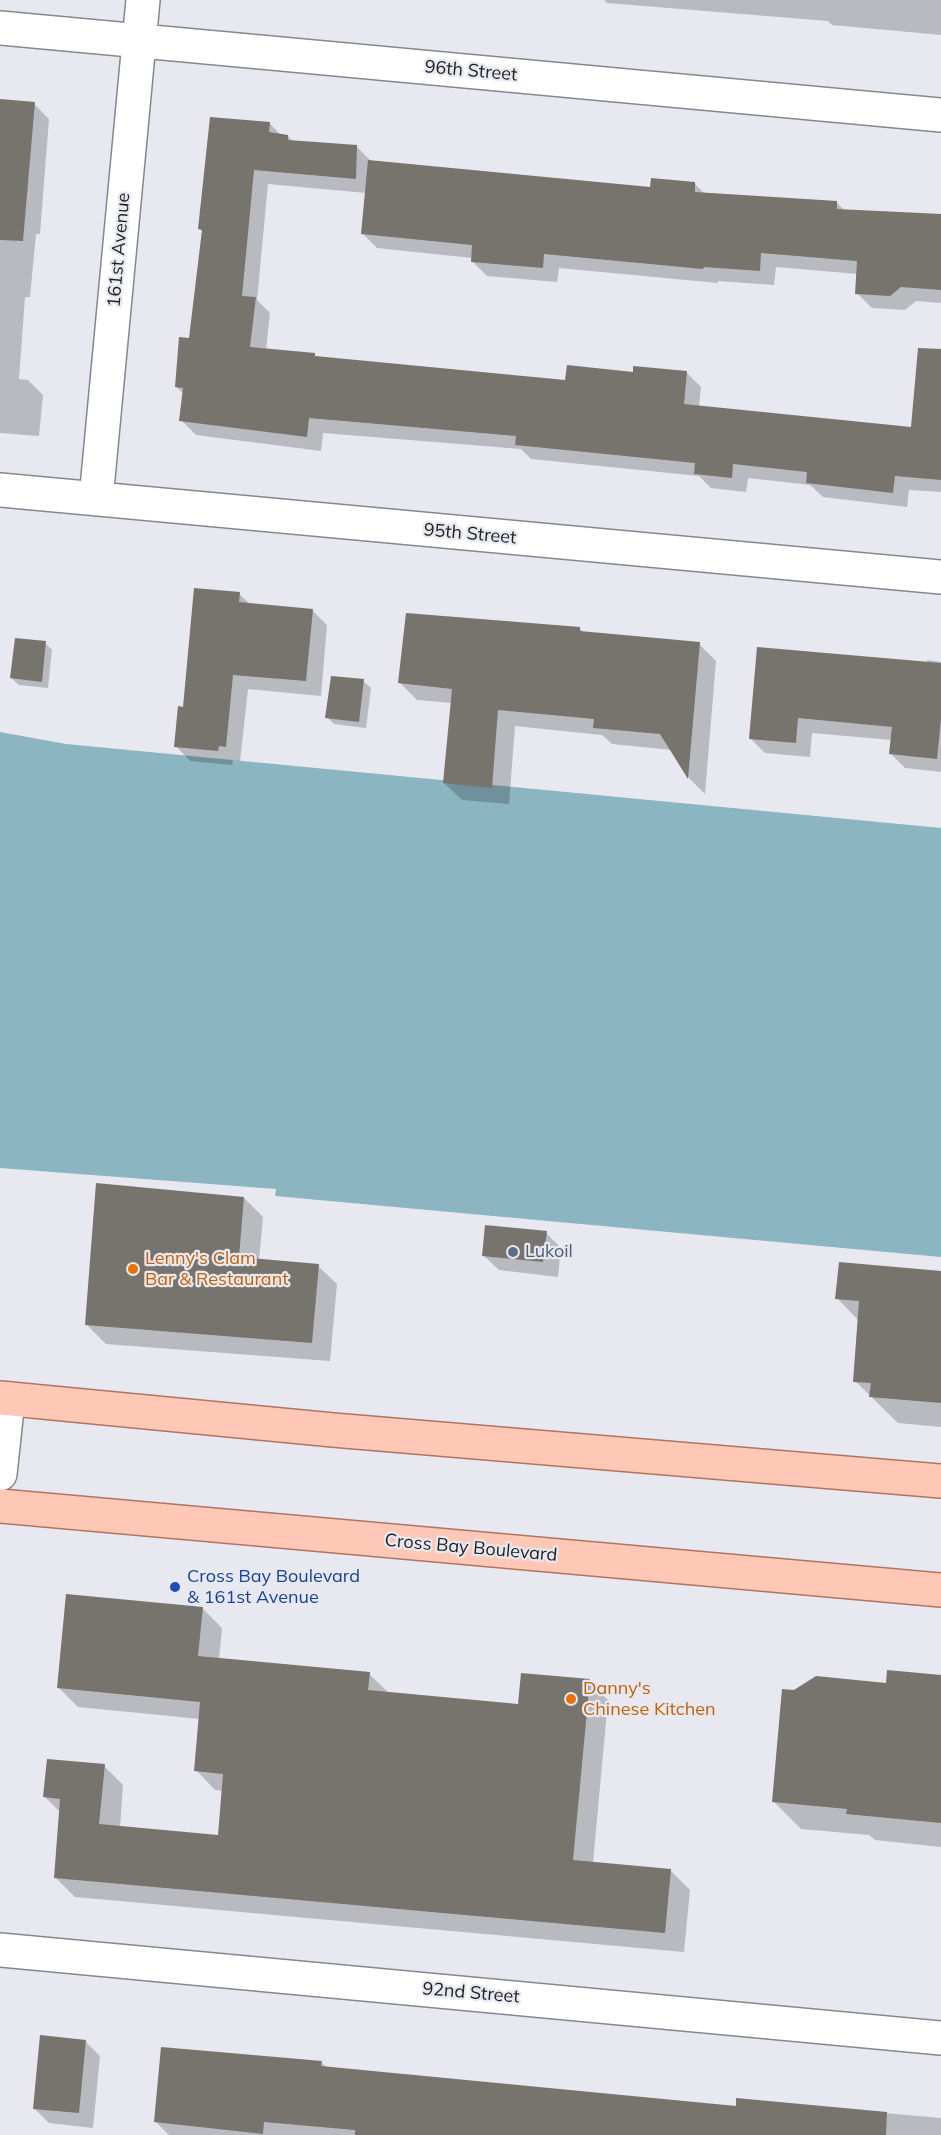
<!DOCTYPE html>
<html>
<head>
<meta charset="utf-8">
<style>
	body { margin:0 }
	canvas { display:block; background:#e7e8f0 }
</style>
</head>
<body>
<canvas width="941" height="2135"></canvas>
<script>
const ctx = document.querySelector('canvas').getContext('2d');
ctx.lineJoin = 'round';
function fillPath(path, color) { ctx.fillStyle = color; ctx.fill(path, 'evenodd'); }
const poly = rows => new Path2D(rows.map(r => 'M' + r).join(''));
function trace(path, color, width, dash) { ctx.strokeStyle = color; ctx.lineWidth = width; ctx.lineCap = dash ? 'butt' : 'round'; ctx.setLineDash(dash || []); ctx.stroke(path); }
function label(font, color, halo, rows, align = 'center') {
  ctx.font = font + ' Mulish,sans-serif'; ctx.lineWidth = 4.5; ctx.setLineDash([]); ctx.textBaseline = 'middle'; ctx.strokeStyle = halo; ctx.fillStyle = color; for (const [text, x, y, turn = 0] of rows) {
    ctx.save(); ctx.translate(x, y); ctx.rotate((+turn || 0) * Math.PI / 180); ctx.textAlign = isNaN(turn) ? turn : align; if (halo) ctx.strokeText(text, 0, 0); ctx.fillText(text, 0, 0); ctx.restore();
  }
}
const water = poly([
	[0,732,66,744,941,828,941,1257,275,1196,276,1189,0,1168]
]);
const shadow = poly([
	[604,0,941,0,941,35,832,25,828,21,607,3],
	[0,100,34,104,49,119,40,234,36,234,30,297,25,297,19,379,28,380,43,395,39,436,0,433],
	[269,123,281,135,288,136,293,142,357,147,372,162,651,189,695,184,705,194,837,203,845,211,941,216,941,303,916,301,905,310,872,308,857,293,858,274,776,267,774,285,718,281,718,283,559,268,557,282,487,276,472,261,472,258,377,248,362,233,366,193,268,184,257,300,270,313,266,350,314,355,317,358,567,381,634,373,686,372,701,387,699,407,913,429,941,403,941,492,909,490,907,507,823,497,810,485,748,478,746,492,711,488,699,476,531,459,521,449,323,433,321,451,196,435,181,420,184,394,176,387,190,339,203,232,200,229],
	[239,594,250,604,312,610,327,625,321,696,248,689,240,761,233,760,232,765,190,761,176,746,184,708],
	[580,629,584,633,699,644,716,661,705,794,689,778,672,750,612,744,602,735,515,726,509,804,462,800,444,783,452,703,417,700,400,683],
	[45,643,52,650,48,688,19,685,11,678],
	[927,660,941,662,941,772,905,768,890,753,892,740,812,733,810,757,765,753,750,738,927,663],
	[363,681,371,688,366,728,334,724,327,717],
	[244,1198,263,1217,259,1260,318,1266,337,1284,330,1361,106,1344,87,1325],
	[546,1233,561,1248,558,1277,499,1270,484,1256],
	[941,1272,941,1427,898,1423,855,1381,859,1321,837,1298],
	[202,1608,222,1628,219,1659,369,1674,389,1693,519,1706,589,1681,608,1700,593,1863,670,1870,690,1890,684,1952,75,1897,55,1877,61,1813,45,1797,104,1766,123,1785,120,1828,219,1836,223,1791,215,1790,196,1770,200,1719,78,1707,59,1688],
	[941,1676,941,1847,875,1840,869,1835,801,1829,774,1802,795,1691,887,1684],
	[85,2041,100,2056,93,2128,49,2123,34,2108],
	[321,2062,327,2068,737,2108,738,2100,941,2118,941,2135,169,2135,156,2122]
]);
const building = poly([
	[0,99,35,102,23,241,0,240],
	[210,117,270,122,269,132,288,135,288,140,357,145,356,179,254,170,242,296,256,297,250,347,315,353,315,356,565,380,567,365,633,372,633,366,687,371,684,404,911,427,918,348,941,349,941,480,895,476,893,493,806,483,807,472,733,464,732,478,694,474,695,463,515,445,516,436,309,418,307,437,179,421,183,388,175,387,179,337,189,338,202,230,198,229],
	[368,160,650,187,651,178,695,182,695,192,837,201,837,209,941,214,941,290,901,287,890,296,855,294,857,261,761,253,760,271,704,267,703,269,544,254,543,268,471,262,472,245,361,234],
	[194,588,240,592,239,602,313,609,306,681,233,675,226,747,219,746,218,751,174,747,178,706,183,707],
	[406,613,580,627,580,631,700,642,688,779,660,734,593,728,594,719,498,710,492,788,443,783,452,689,398,683],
	[15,638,46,641,42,682,10,678],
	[757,647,941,663,941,719,937,759,889,754,892,727,798,718,796,743,749,739],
	[331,676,364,679,359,722,325,718],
	[96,1183,244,1197,239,1257,319,1264,312,1343,85,1325],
	[485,1225,547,1231,543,1262,482,1256],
	[839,1262,941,1271,941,1403,869,1397,871,1383,853,1382,859,1301,835,1299],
	[66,1594,203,1607,198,1656,370,1672,368,1690,518,1704,521,1673,590,1679,573,1860,671,1869,665,1933,54,1878,60,1799,43,1797,47,1759,105,1764,99,1824,218,1835,223,1774,194,1771,200,1702,57,1688],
	[887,1670,941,1675,941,1823,846,1814,847,1809,772,1802,782,1689,794,1690,816,1676,886,1683],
	[40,2035,86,2040,79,2113,33,2109],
	[161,2047,322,2061,321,2066,736,2106,736,2098,887,2112,886,2135,355,2135,355,2130,264,2122,263,2134,154,2122]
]);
const street = poly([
	[0,28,941,115],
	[0,490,941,577],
	[96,499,143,0],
	[0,1474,8,1399],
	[0,1950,941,2038]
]);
const primary = poly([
	[0,1398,333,1430,941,1481],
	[0,1506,941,1590]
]);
const markers = [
	[513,1252,6,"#5c6f8a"],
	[133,1269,6,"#e8710a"],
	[175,1587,6,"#1a4fb4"],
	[571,1699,6,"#e8710a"]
];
const streetNames = [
	["96th Street",471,71,5],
	["161st Avenue",119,250,-85],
	["95th Street",470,534,5],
	["Cross Bay Boulevard",471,1548,5],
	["92nd Street",471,1993,5]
];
const serviceNames = [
	["Lukoil",525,1252]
];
const foodNames = [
	["Lenny's Clam",145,1259],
	["Bar & Restaurant",145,1280],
	["Danny's",583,1689],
	["Chinese Kitchen",583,1710]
];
const transitNames = [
	["Cross Bay Boulevard",187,1577],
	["& 161st Avenue",187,1598]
];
fillPath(water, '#8cb5c2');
fillPath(shadow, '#0003');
fillPath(building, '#77736d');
trace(street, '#86878e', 36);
trace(primary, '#b07462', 36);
trace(street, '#fff', 33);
trace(primary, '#fec7b6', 33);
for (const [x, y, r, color] of markers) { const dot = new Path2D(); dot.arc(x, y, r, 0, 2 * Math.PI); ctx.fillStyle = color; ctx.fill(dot); trace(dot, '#e7e8f0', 2); }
label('18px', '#1f1f22', '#e7e8f0', streetNames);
label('18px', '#4e5e75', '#e7e8f0', serviceNames, 'left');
label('18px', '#c56008', '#e7e8f0', foodNames, 'left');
label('18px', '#164399', '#e7e8f0', transitNames, 'left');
</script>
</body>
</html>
